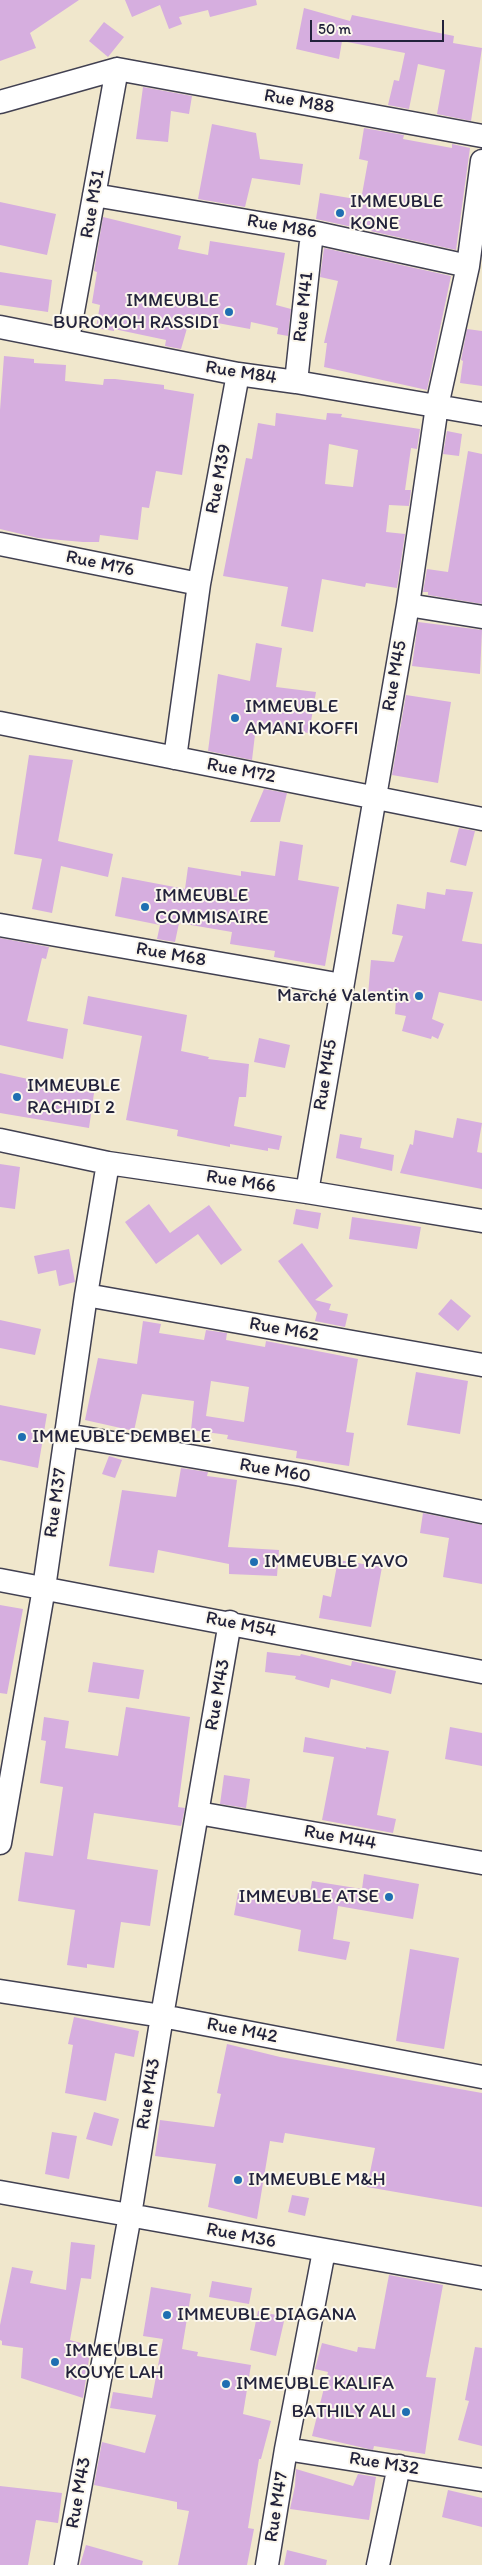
<!DOCTYPE html>
<html>
<head>
<meta charset="utf-8">
<style>
	body { margin:0 }
	#map { position:relative; width:482px; height:2565px; overflow:hidden; background:#f0e7cc; font-family:Itim,sans-serif }
	canvas { display:block }
	.scale { position:absolute; left:310px; top:20px; width:134px; height:22px; box-sizing:border-box; border:2px solid #22223b; border-top:0; padding-left:6px; font-size:15px; line-height:18px; white-space:nowrap; color:#22223b; -webkit-text-stroke:4px #fbf7ec; paint-order:stroke }
</style>
</head>
<body>
<div id="map">
<canvas width="482" height="2565"></canvas>
<div class="scale">50 m</div>
</div>
<script>
const ctx = document.querySelector('canvas').getContext('2d');
ctx.lineJoin = 'round';
function fillPath(path, color) { ctx.fillStyle = color; ctx.fill(path, 'evenodd'); }
const poly = rows => new Path2D(rows.map(r => 'M' + r).join(''));
function trace(path, color, width, dash) { ctx.strokeStyle = color; ctx.lineWidth = width; ctx.lineCap = dash ? 'butt' : 'round'; ctx.setLineDash(dash || []); ctx.stroke(path); }
function label(font, color, halo, rows, align = 'center') {
  ctx.font = font + ' Itim,sans-serif'; ctx.lineWidth = 4; ctx.setLineDash([]); ctx.textBaseline = 'middle'; ctx.strokeStyle = halo; ctx.fillStyle = color; for (const [text, x, y, turn = 0] of rows) {
    ctx.save(); ctx.translate(x, y); ctx.rotate((+turn || 0) * Math.PI / 180); ctx.textAlign = isNaN(turn) ? turn : align; if (halo) ctx.strokeText(text, 0, 0); ctx.fillText(text, 0, 0); ctx.restore();
  }
}
const building = poly([
	[0,0,79,0,30,33,36,48,0,61],
	[125,0,256,0,257,5,210,17,208,10,179,17,182,24,169,29,160,5,132,17],
	[304,8,350,21,352,15,454,36,453,43,482,48,471,121,437,114,445,70,418,64,409,109,388,105,394,80,399,81,405,53,342,41,339,59,296,49],
	[104,22,124,37,108,57,89,41],
	[143,87,192,96,189,114,171,111,168,142,136,139],
	[212,124,256,133,260,159,303,164,300,185,252,178,245,207,198,199],
	[364,128,404,135,403,139,452,148,452,144,470,148,456,250,316,219,320,193,361,200,368,161,359,159],
	[0,202,56,214,47,255,0,245],
	[103,217,181,236,178,249,208,255,210,241,285,253,276,305,291,309,288,336,277,334,278,328,251,322,250,329,190,318,181,349,165,346,166,340,114,329,114,331,96,328,100,305,92,303,97,272,94,271],
	[324,248,451,276,427,390,324,367,327,343,324,343,338,281,320,277],
	[0,272,52,280,48,312,0,305],
	[467,329,482,331,482,386,460,383,463,361,461,360],
	[4,356,34,359,34,363,66,365,65,381,103,385,104,379,115,379,164,385,164,389,194,394,182,475,156,471,149,508,142,507,138,540,100,535,99,542,83,542,38,538,0,529,0,410],
	[276,413,326,420,327,413,342,414,341,417,420,429,417,449,411,448,405,490,411,490,409,506,389,505,386,532,405,534,397,588,366,583,365,587,322,579,313,632,281,626,288,587,223,576,246,458,252,459,258,423,275,426],
	[329,444,358,450,353,487,325,484],
	[447,431,462,434,459,456,443,454],
	[468,451,482,454,482,604,428,595,428,592,423,592,427,569,448,572],
	[418,622,482,630,480,674,412,666],
	[256,643,282,648,276,687,316,692,309,733,256,726,252,760,208,751,218,674,250,681],
	[406,695,451,702,438,783,392,775],
	[29,755,73,760,58,841,113,854,108,877,61,866,52,913,32,909,42,859,14,854],
	[264,789,287,793,280,822,250,822],
	[459,828,475,831,466,866,450,862],
	[280,841,303,845,298,880,339,887,325,966,274,957,275,951,230,944,232,932,179,923,175,942,157,939,160,925,115,916,122,877,185,889,188,867,241,876,241,871,275,876],
	[446,889,473,892,462,941,482,944,482,1001,439,992,432,1019,444,1024,438,1039,432,1036,431,1039,402,1031,406,1016,395,1014,396,1000,368,995,371,960,394,962,403,936,392,934,397,904,425,909,427,892,445,895],
	[0,938,49,947,46,959,42,958,27,1021,68,1029,63,1059,0,1045],
	[88,996,187,1015,181,1051,209,1057,208,1059,249,1064,246,1097,239,1097,234,1126,282,1136,279,1150,268,1148,268,1151,230,1144,230,1147,177,1136,178,1130,126,1120,142,1036,83,1024],
	[259,1038,290,1045,285,1068,254,1062],
	[0,1073,94,1093,89,1128,0,1113],
	[457,1118,482,1123,477,1152,482,1153,482,1189,400,1173,410,1144,413,1145,415,1130,453,1138],
	[340,1134,362,1138,360,1148,394,1155,392,1171,336,1158],
	[0,1164,20,1167,15,1209,0,1207],
	[149,1204,170,1233,209,1205,242,1250,221,1265,198,1234,156,1264,125,1222],
	[296,1209,321,1213,318,1229,293,1224],
	[352,1217,421,1227,417,1249,349,1239],
	[302,1243,333,1286,315,1300,331,1304,329,1310,348,1314,345,1327,315,1321,317,1313,278,1261],
	[69,1249,75,1282,59,1286,56,1270,38,1274,34,1256],
	[451,1299,471,1316,458,1331,438,1314],
	[0,1320,41,1329,35,1355,0,1348],
	[143,1321,161,1324,159,1333,204,1340,206,1330,227,1333,226,1340,265,1347,266,1341,358,1359,346,1432,354,1433,349,1466,296,1458,297,1451,227,1439,228,1435,191,1430,194,1401,142,1394,134,1431,85,1420,98,1358,137,1364],
	[211,1381,249,1387,244,1422,206,1416],
	[416,1372,468,1381,460,1434,407,1425],
	[0,1405,47,1414,38,1468,0,1460],
	[109,1456,122,1460,115,1478,102,1474],
	[181,1468,208,1472,207,1476,237,1480,228,1547,279,1550,277,1576,229,1574,229,1564,158,1550,154,1573,109,1566,122,1490,176,1497],
	[423,1513,482,1525,482,1584,443,1577,449,1538,420,1533],
	[338,1560,382,1567,371,1627,319,1618,323,1595,331,1597],
	[0,1605,23,1609,7,1694,0,1693],
	[267,1652,300,1656,301,1654,351,1666,352,1661,396,1671,391,1694,331,1679,329,1688,295,1679,296,1676,265,1672],
	[93,1662,144,1670,139,1699,88,1692],
	[126,1707,190,1717,178,1807,185,1808,181,1826,94,1813,87,1859,158,1870,150,1926,121,1922,114,1968,87,1964,87,1968,67,1965,75,1910,18,1901,25,1852,53,1856,63,1787,40,1783,46,1741,41,1740,44,1717,69,1721,65,1748,118,1756],
	[450,1727,482,1733,482,1766,445,1759],
	[305,1737,366,1749,366,1747,389,1751,377,1815,396,1819,393,1833,322,1820,334,1757,303,1752],
	[224,1775,250,1779,246,1808,220,1804],
	[364,1874,419,1884,413,1919,338,1906,333,1939,350,1942,346,1960,298,1951,301,1930,234,1915,238,1893,262,1897,263,1890,309,1898,312,1881,362,1889],
	[410,1949,459,1958,444,2049,396,2041],
	[74,2017,139,2031,134,2057,115,2053,106,2101,65,2093,73,2045,68,2044],
	[227,2044,280,2057,482,2093,482,2207,367,2187,375,2148,285,2133,283,2143,270,2141,257,2219,208,2207,216,2164,155,2156,160,2120,214,2127,221,2094,217,2093],
	[94,2112,119,2119,112,2146,86,2139],
	[52,2132,77,2136,69,2179,45,2174],
	[292,2195,309,2198,305,2216,288,2212],
	[71,2242,95,2245,91,2279,81,2278,70,2340,91,2346,83,2398,21,2378,23,2348,2,2345,2,2341,0,2340,0,2325,12,2267,33,2271,30,2283,66,2290],
	[389,2275,443,2285,426,2377,436,2378,425,2454,374,2446,373,2450,312,2436,328,2372,315,2369,322,2343,357,2352,358,2347,375,2349],
	[212,2281,252,2288,249,2304,209,2297],
	[151,2287,191,2294,182,2349,198,2352,197,2356,251,2365,243,2414,271,2421,261,2459,259,2459,248,2528,254,2529,247,2565,178,2565,189,2511,177,2509,177,2502,94,2485,102,2442,145,2453,156,2415,110,2408,113,2392,152,2398,163,2339,143,2336],
	[258,2311,285,2317,276,2356,250,2350],
	[475,2347,482,2348,482,2446,458,2440,469,2401,465,2400],
	[296,2469,353,2486,358,2474,376,2477,369,2520,290,2509,295,2486],
	[0,2486,62,2493,58,2523,36,2520,28,2565,0,2565],
	[448,2490,482,2498,482,2527,442,2517],
	[86,2545,143,2561,142,2565,80,2565],
	[287,2550,327,2560,326,2565,284,2565]
]);
const minor = poly([
	[0,102,117,69,482,136],
	[94,195,312,232,468,266],
	[0,327,238,374,296,382,482,414],
	[68,339,117,69],
	[296,382,312,232],
	[0,544,199,584],
	[408,605,482,617],
	[0,723,482,819],
	[175,758,199,584,238,374],
	[0,925,342,985],
	[0,1140,108,1163,307,1192,482,1221],
	[307,1192,408,605,437,406,468,266,482,161],
	[86,1295,482,1365],
	[66,1435,302,1475,482,1512],
	[0,1580,482,1672],
	[198,1813,482,1863],
	[0,1843,44,1588,86,1295,108,1163],
	[0,1991,162,2016,482,2077],
	[0,2192,482,2278],
	[286,2449,482,2480],
	[66,2565,130,2215,162,2016,230,1622],
	[267,2565,286,2449,324,2251],
	[378,2565,399,2466]
]);
const markers = [
	[340,213,5,"#1f6fb2"],
	[229,312,5,"#1f6fb2"],
	[235,718,5,"#1f6fb2"],
	[145,907,5,"#1f6fb2"],
	[419,996,5,"#1f6fb2"],
	[17,1097,5,"#1f6fb2"],
	[22,1437,5,"#1f6fb2"],
	[254,1562,5,"#1f6fb2"],
	[389,1897,5,"#1f6fb2"],
	[238,2180,5,"#1f6fb2"],
	[167,2315,5,"#1f6fb2"],
	[55,2362,5,"#1f6fb2"],
	[226,2384,5,"#1f6fb2"],
	[406,2412,5,"#1f6fb2"]
];
const streetNames = [
	["Rue M88",299,102,10],
	["Rue M31",93,204,-80],
	["Rue M86",282,227,10],
	["Rue M41",304,307,-84],
	["Rue M84",241,373,9],
	["Rue M39",219,479,-79],
	["Rue M76",100,564,12],
	["Rue M45",395,676,-80],
	["Rue M72",241,771,11],
	["Rue M68",171,955,10],
	["Rue M45",326,1075,-81],
	["Rue M66",241,1182,9],
	["Rue M62",284,1330,10],
	["Rue M60",275,1471,10],
	["Rue M37",56,1503,-82],
	["Rue M54",241,1625,11],
	["Rue M43",218,1695,-80],
	["Rue M44",340,1838,10],
	["Rue M42",242,2031,11],
	["Rue M43",149,2094,-81],
	["Rue M36",241,2236,11],
	["Rue M32",384,2464,9],
	["Rue M43",79,2493,-80],
	["Rue M47",277,2507,-81]
];
const poiNames = [
	["IMMEUBLE",350,202],
	["KONE",350,224],
	["IMMEUBLE",219,301,"right"],
	["BUROMOH RASSIDI",219,323,"right"],
	["IMMEUBLE",245,707],
	["AMANI KOFFI",245,729],
	["IMMEUBLE",155,896],
	["COMMISAIRE",155,918],
	["Marché Valentin",409,996,"right"],
	["IMMEUBLE",27,1086],
	["RACHIDI 2",27,1108],
	["IMMEUBLE DEMBELE",32,1437],
	["IMMEUBLE YAVO",264,1562],
	["IMMEUBLE ATSE",379,1897,"right"],
	["IMMEUBLE M&H",248,2180],
	["IMMEUBLE DIAGANA",177,2315],
	["IMMEUBLE",65,2351],
	["KOUYE LAH",65,2373],
	["IMMEUBLE KALIFA",236,2384],
	["BATHILY ALI",396,2412,"right"]
];
fillPath(building, '#d6aedf');
trace(minor, '#414051', 25);
trace(minor, '#fff', 22);
for (const [x, y, r, color] of markers) { const dot = new Path2D(); dot.arc(x, y, r, 0, 2 * Math.PI); ctx.fillStyle = color; ctx.fill(dot); trace(dot, '#fbf7ec', 2); }
label('19px', '#22223b', '#fbf7ec', streetNames);
label('19px', '#22223b', '#fbf7ec', poiNames, 'left');
</script>
</body>
</html>
